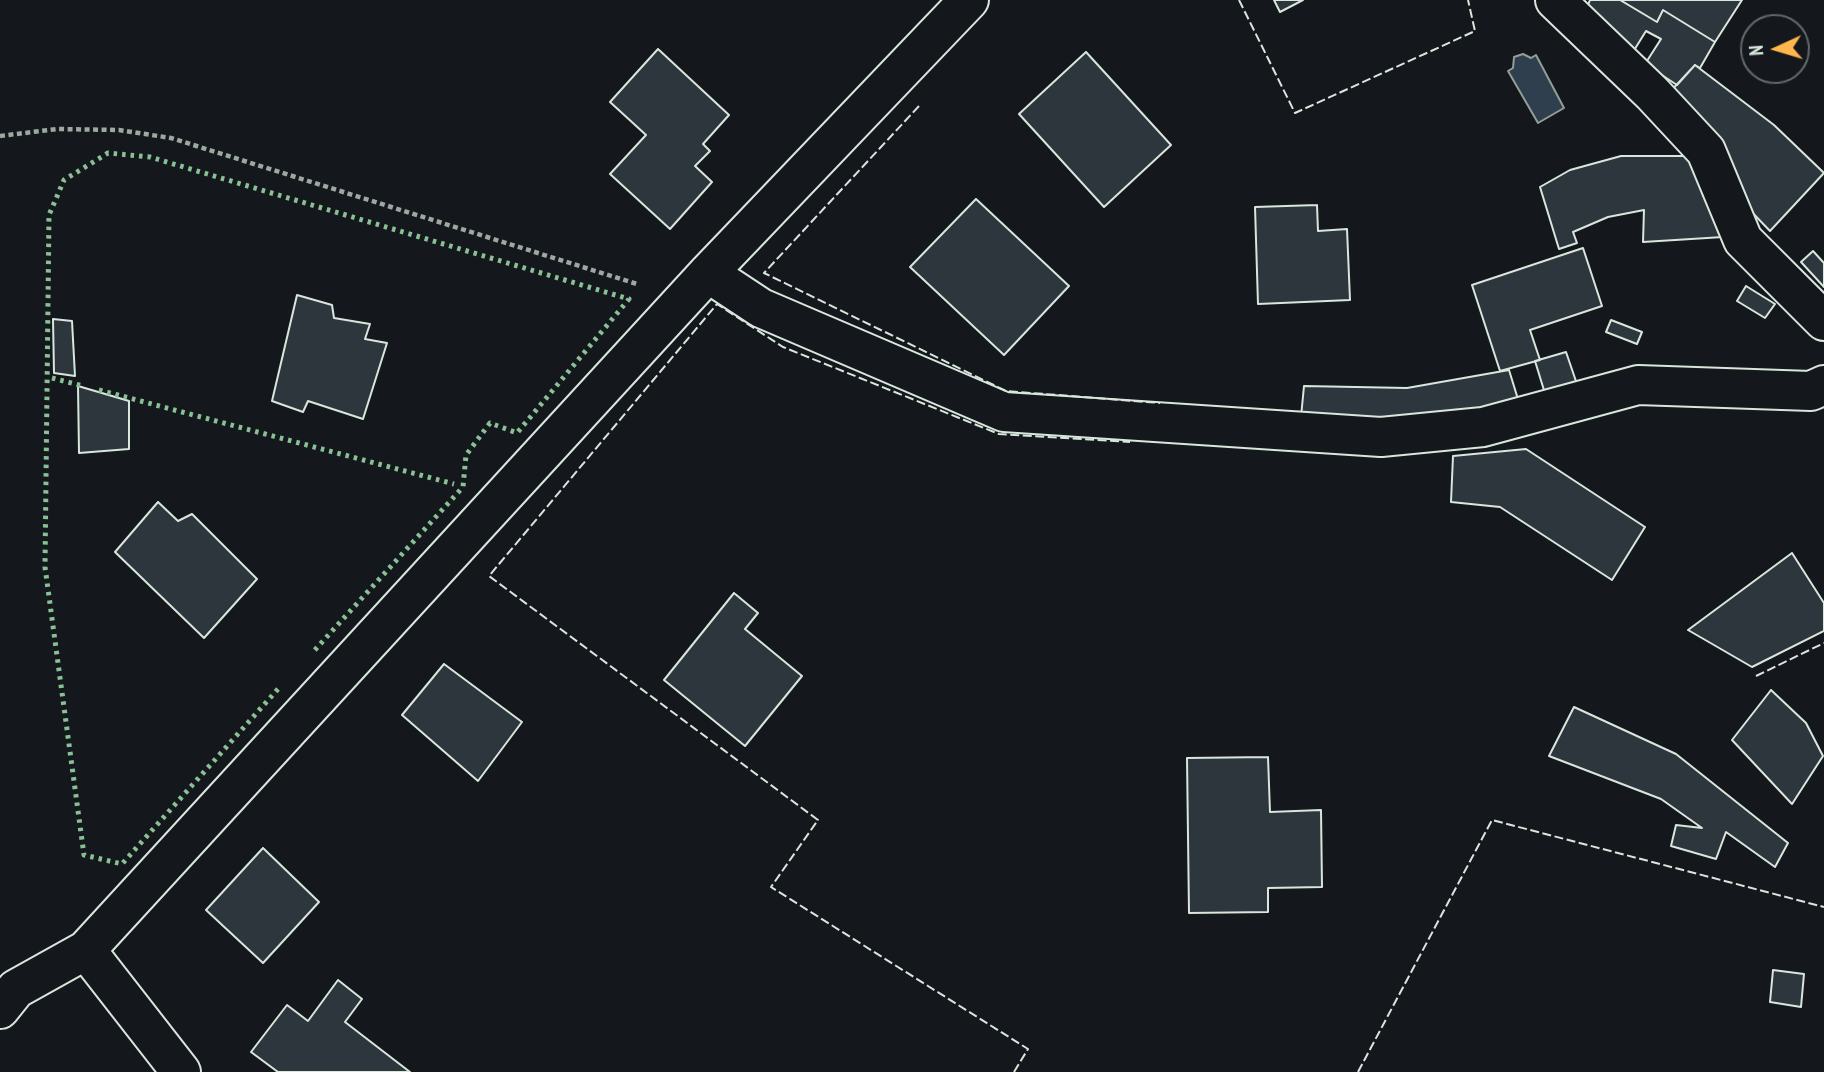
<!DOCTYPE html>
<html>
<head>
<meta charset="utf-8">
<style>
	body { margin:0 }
	#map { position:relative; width:1824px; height:1072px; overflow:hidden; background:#14181c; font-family:"PT Sans Narrow",sans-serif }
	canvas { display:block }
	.north { position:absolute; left:1740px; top:14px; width:70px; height:70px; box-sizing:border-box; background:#14181c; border:2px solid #626a69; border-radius:50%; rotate:266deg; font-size:19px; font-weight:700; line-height:28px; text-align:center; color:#d8e6dc }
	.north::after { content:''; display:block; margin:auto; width:24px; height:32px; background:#ffb74d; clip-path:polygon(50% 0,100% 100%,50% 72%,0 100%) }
</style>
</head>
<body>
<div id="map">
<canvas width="1824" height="1072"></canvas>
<div class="north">N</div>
</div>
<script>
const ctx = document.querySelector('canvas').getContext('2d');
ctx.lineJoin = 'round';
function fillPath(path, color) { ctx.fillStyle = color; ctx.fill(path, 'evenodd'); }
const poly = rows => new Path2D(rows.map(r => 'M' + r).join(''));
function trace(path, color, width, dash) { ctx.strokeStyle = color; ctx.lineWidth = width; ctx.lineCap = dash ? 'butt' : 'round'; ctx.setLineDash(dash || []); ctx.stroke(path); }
const water = poly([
	[1523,54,1531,58,1536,55,1564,108,1538,123,1508,71,1513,68,1514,57,1523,54]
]);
const building = poly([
	[1274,0,1303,0,1280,12,1274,0],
	[1590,0,1620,0,1657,22,1663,10,1715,42,1700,68,1695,65,1677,85,1645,64,1661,39,1646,31,1633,52,1588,5,1590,0],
	[1620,0,1742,0,1715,42,1663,10,1657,22,1620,0],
	[658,49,729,115,703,144,710,151,695,166,712,182,670,229,610,174,646,135,610,102,658,49],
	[1086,52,1171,145,1104,207,1019,114,1086,52],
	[1695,65,1774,125,1824,173,1770,231,1744,204,1668,94,1695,65],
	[1621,156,1698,156,1723,237,1643,242,1644,210,1608,217,1573,232,1577,243,1559,249,1540,187,1570,170,1621,156],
	[976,199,1069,286,1004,355,910,267,976,199],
	[1317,205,1318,231,1347,229,1350,300,1258,304,1255,207,1317,205],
	[1583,248,1602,306,1530,330,1540,360,1500,371,1472,285,1583,248],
	[1813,251,1824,263,1824,287,1801,262,1813,251],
	[1746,286,1775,304,1765,318,1737,301,1746,286],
	[297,295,332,305,334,318,370,324,365,339,387,343,363,419,308,401,303,412,272,401,297,295],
	[53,319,72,321,75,376,54,373,53,319],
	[1611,320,1642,332,1637,344,1606,332,1611,320],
	[1566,352,1579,390,1547,400,1535,361,1566,352],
	[1509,370,1521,409,1408,428,1301,417,1304,386,1407,388,1509,370],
	[78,386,129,401,129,449,79,453,78,386],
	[1526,449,1645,527,1612,580,1500,507,1451,502,1453,456,1526,449],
	[158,502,178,521,192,514,257,579,204,638,115,552,158,502],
	[1792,553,1824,603,1824,631,1752,667,1688,630,1792,553],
	[734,593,758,613,745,629,802,676,745,746,664,680,734,593],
	[444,664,522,722,478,781,402,715,444,664],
	[1771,690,1806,723,1823,756,1792,804,1732,740,1771,690],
	[1574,707,1676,754,1788,843,1775,867,1726,832,1716,859,1671,846,1676,825,1702,828,1661,799,1549,756,1574,707],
	[1268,757,1270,812,1321,810,1322,887,1268,888,1268,912,1189,913,1187,758,1268,757],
	[263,848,319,902,263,963,206,910,263,848],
	[1773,970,1804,974,1801,1007,1770,1002,1773,970],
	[338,980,362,999,345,1022,410,1072,278,1072,251,1052,287,1005,308,1021,338,980]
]);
const path = poly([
	[0,136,57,129,119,130,171,138,637,284]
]);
const street = poly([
	[1555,0,1652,93,1706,151,1743,240,1824,321],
	[708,273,761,308,1004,412,1381,437,1483,427,1638,385,1811,391,1824,385],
	[0,1009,16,989,86,950],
	[181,1072,86,950,708,273,969,0]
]);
const hedge = poly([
	[52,378,83,386],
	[99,390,454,484],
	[278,689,122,864,84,855,45,567,49,215,64,180,108,153,150,157,629,299,517,433,490,423,466,455,463,487,313,652]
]);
const fence = poly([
	[1239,0,1295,113,1475,31,1468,0],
	[919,106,764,273,1006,391,1160,403],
	[1756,676,1824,643],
	[1014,1072,1028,1049,771,887,818,820,489,576,717,304,783,347,999,434,1130,442],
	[1358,1072,1492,820,1824,907]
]);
fillPath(water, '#2f3f4d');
trace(water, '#939e99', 2);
fillPath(building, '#2c363c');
trace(building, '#d8e6dc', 2);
trace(street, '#d8e6dc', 42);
trace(path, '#9da8a2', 4.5, [5, 3.5]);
trace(street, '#14181c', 38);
trace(hedge, '#8ac095', 5, [3.5, 5]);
trace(fence, '#d8e6dc', 2, [9, 3.5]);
</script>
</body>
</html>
